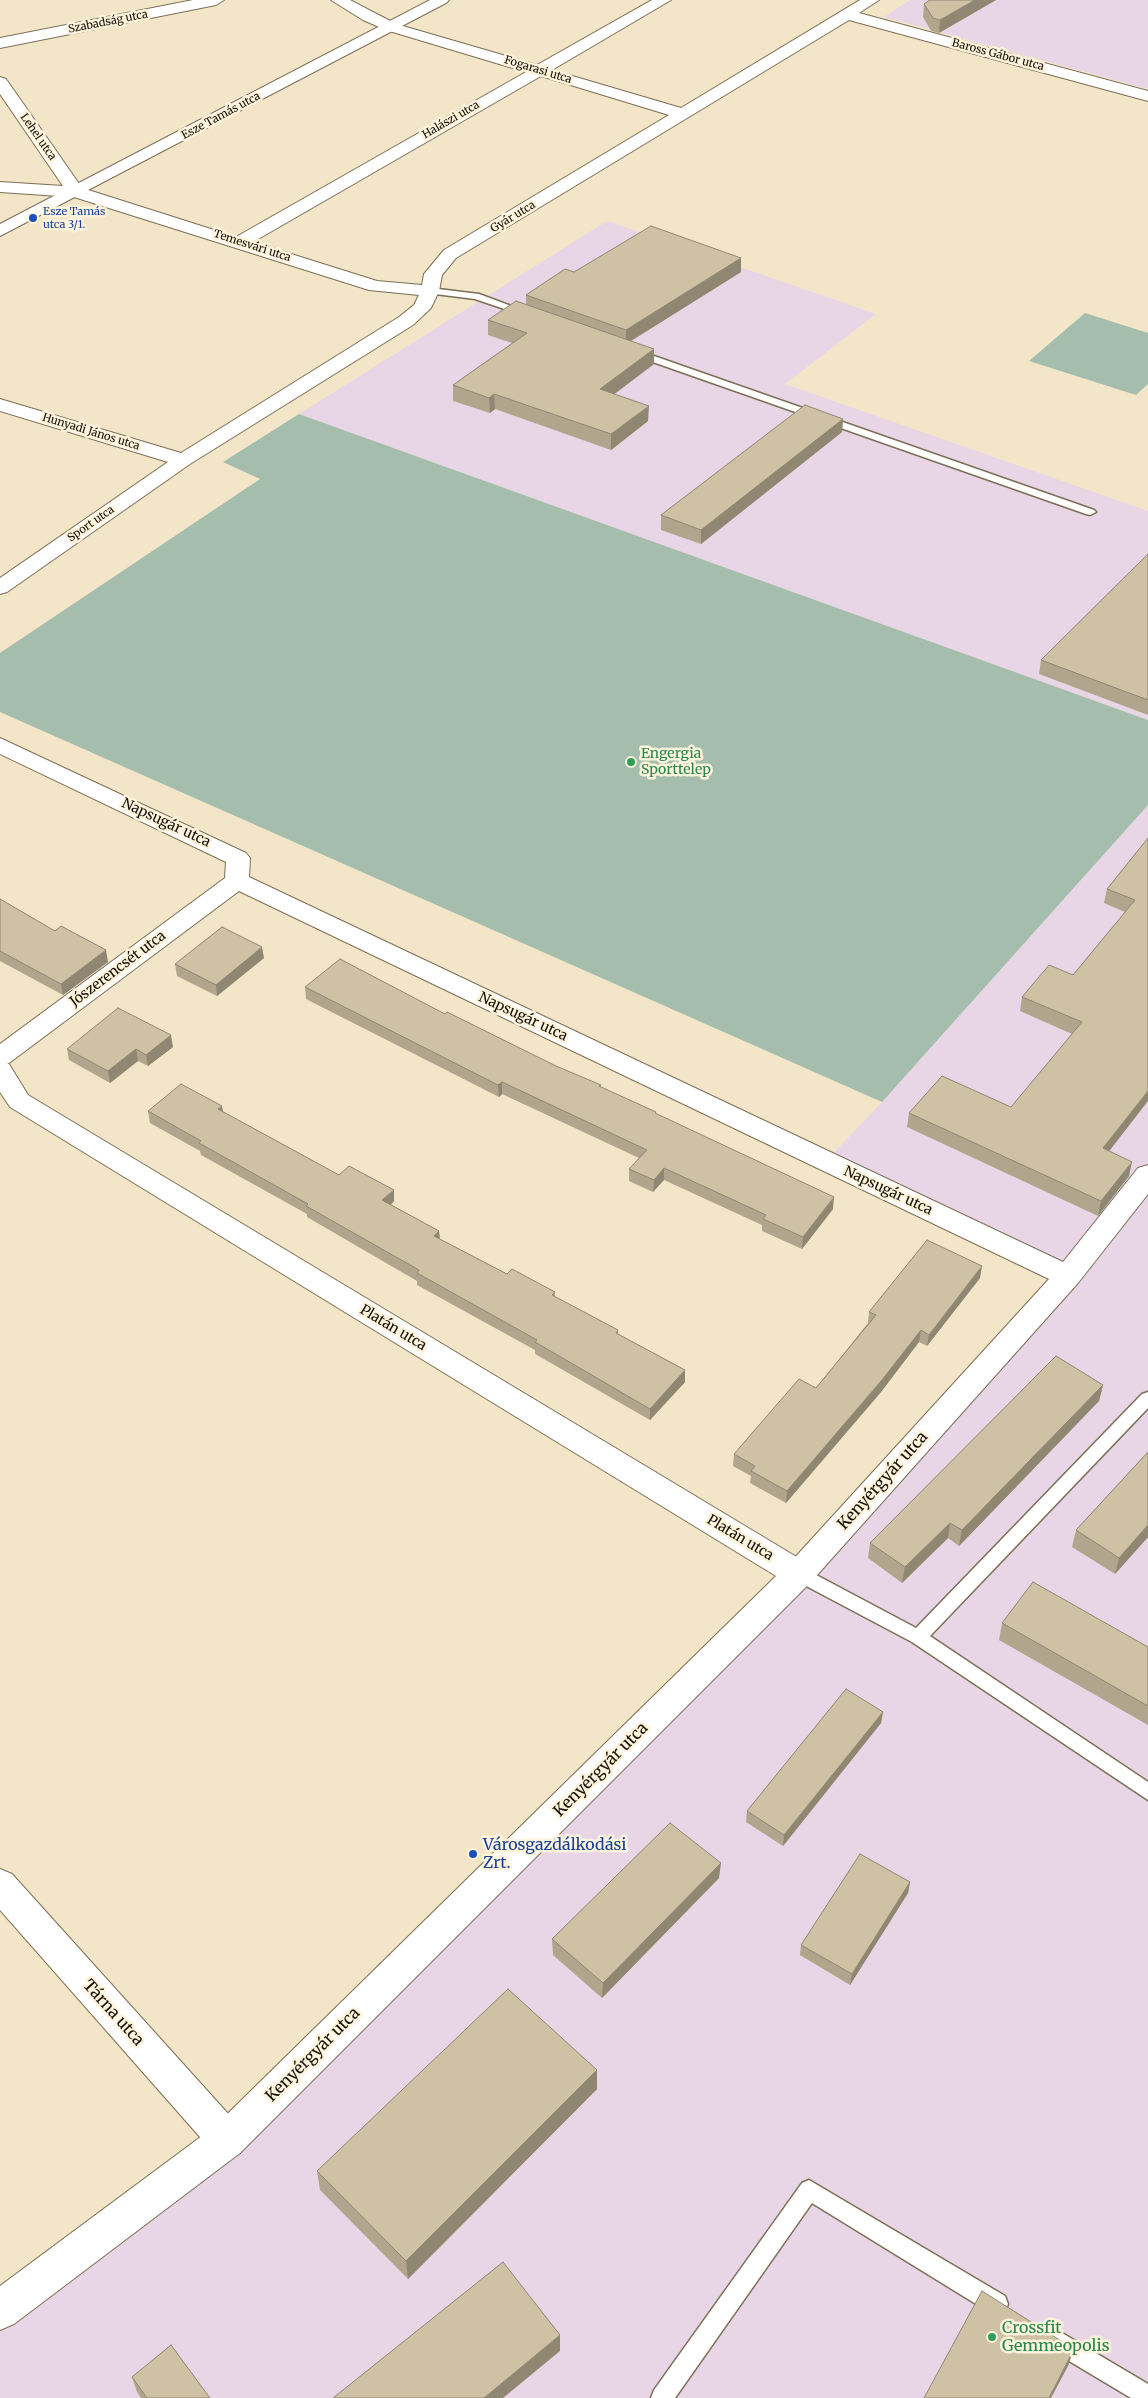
<!DOCTYPE html>
<html>
<head>
<meta charset="utf-8">
<style>
	body { margin:0 }
	canvas { display:block; background:#f3e5c8 }
</style>
</head>
<body>
<canvas width="1148" height="2398"></canvas>
<script>
const ctx = document.querySelector('canvas').getContext('2d');
ctx.lineJoin = 'round';
function fillPath(path, color) { ctx.fillStyle = color; ctx.fill(path, 'evenodd'); }
const poly = rows => new Path2D(rows.map(r => 'M' + r).join(''));
function trace(path, color, width, dash) { ctx.strokeStyle = color; ctx.lineWidth = width; ctx.lineCap = dash ? 'butt' : 'round'; ctx.setLineDash(dash || []); ctx.stroke(path); }
function label(font, color, halo, rows, align = 'center') {
  ctx.font = font + ' Merriweather,serif'; ctx.lineWidth = 5; ctx.setLineDash([]); ctx.textBaseline = 'middle'; ctx.strokeStyle = halo; ctx.fillStyle = color; for (const [text, x, y, turn = 0] of rows) {
    ctx.save(); ctx.translate(x, y); ctx.rotate((+turn || 0) * Math.PI / 180); ctx.textAlign = isNaN(turn) ? turn : align; if (halo) ctx.strokeText(text, 0, 0); ctx.fillText(text, 0, 0); ctx.restore();
  }
}
const industrial = poly([
	[910,0,1148,0,1148,89,884,17],
	[607,221,876,314,785,384,1148,511,1148,720,299,414],
	[1148,805,1148,2398,0,2398,0,2310,227,2140,799,1574,1067,1276,826,1161,882,1102]
]);
const green = poly([
	[1085,313,1148,333,1148,384,1136,395,1029,361],
	[299,414,1148,720,1148,805,882,1102,0,712,0,653,260,479,223,462]
]);
const service = poly([
	[430,288,479,294,530,313,525,316,475,299,427,293,425,291,430,288],
	[634,349,1094,510,1096,512,1090,515,1086,514,630,354,630,350,634,349],
	[1148,1392,1148,1408,930,1636,1148,1782,1148,1800,912,1642,793,1579,790,1574,793,1569,799,1567,805,1569,916,1628,1142,1394,1148,1392],
	[809,2180,1005,2296,1008,2304,1005,2312,997,2315,989,2312,812,2203,675,2398,651,2398,654,2390,802,2183,809,2180],
	[1057,2330,1148,2384,1148,2398,1131,2398,1049,2349,1046,2341,1049,2333,1057,2330]
]);
const minor = poly([
	[193,0,224,0,216,5,0,48,0,38,193,0],
	[331,0,350,0,396,24,537,65,652,0,671,0,552,70,681,108,860,0,879,0,859,13,1148,91,1148,101,849,20,456,258,442,275,439,291,431,308,413,325,190,464,7,592,0,594,0,578,168,462,0,411,0,399,181,453,399,317,414,305,419,295,369,290,74,197,0,192,0,182,63,186,0,94,0,77,6,79,82,188,236,237,526,72,386,30,363,20,331,0],
	[541,76,669,115,444,250,424,274,422,285,377,281,253,242,541,76],
	[0,738,246,853,250,858,249,877,1063,1262,1138,1168,1148,1165,1148,1194,1078,1283,810,1583,799,1587,788,1583,783,1574,788,1565,1049,1279,239,891,9,1063,0,1066,0,1044,225,878,226,862,0,754,0,738],
	[0,1869,12,1874,240,2127,246,2140,240,2153,227,2158,214,2153,0,1910,0,1869]
]);
const tertiary = poly([
	[430,0,449,0,446,3,0,236,0,224,430,0],
	[0,1061,9,1064,28,1095,810,1565,815,1574,810,1583,240,2153,14,2324,0,2330,0,2286,214,2127,776,1576,10,1107,0,1092,0,1061]
]);
const wall = poly([
	[996,0,939,33,931,31,923,17,924,4],
	[741,258,741,272,631,341,654,364,614,394,648,421,611,450,495,409,490,413,453,401,453,385,512,343,488,335,488,320,526,304,526,295,574,272],
	[843,419,842,432,701,544,661,530,661,515],
	[1148,554,1148,715,1039,674,1041,660],
	[1148,838,1109,1151,1129,1176,1098,1216,907,1127,909,1113,1011,1107,1072,1034,1020,1011,1022,997,1073,975,1125,912,1104,903,1107,889],
	[0,899,108,962,63,995,0,961],
	[264,958,217,996,177,976,175,964],
	[305,987,445,1014,656,1114,833,1209,802,1249,762,1231,762,1225,664,1180,653,1192,629,1181,629,1169,639,1158,502,1094,499,1097,306,999],
	[173,1047,148,1066,138,1061,110,1083,69,1060,67,1049],
	[148,1111,223,1112,339,1175,394,1201,391,1205,439,1231,440,1239,507,1274,555,1292,555,1297,618,1330,618,1334,685,1370,685,1382,650,1420,535,1354,535,1350,417,1285,417,1281,307,1217,307,1214,201,1155,200,1151,150,1123],
	[980,1278,927,1346,919,1342,881,1392,786,1503,750,1483,751,1476,733,1466,734,1454,816,1388,868,1323,869,1312],
	[1103,1385,1099,1401,959,1546,948,1538,902,1583,868,1558,870,1543],
	[1148,1452,1148,1537,1115,1574,1072,1547,1076,1530],
	[1002,1623,1148,1647,1148,1725,999,1640],
	[883,1712,881,1723,783,1846,746,1822,747,1811],
	[719,1878,602,1998,553,1955,552,1939],
	[910,1882,908,1893,850,1985,800,1955,801,1945],
	[597,2070,597,2089,408,2279,320,2190,317,2171],
	[132,2377,210,2398,141,2398,137,2392]
]);
const shadedWall = poly([
	[975,0,996,0,939,33,940,20],
	[741,258,741,272,626,344,626,330],
	[654,349,654,364,600,405,600,389],
	[494,394,495,409,490,413,489,398],
	[649,406,648,421,611,450,611,434],
	[843,419,842,432,701,544,701,530],
	[262,947,264,958,217,996,216,985],
	[106,950,108,962,63,995,61,984],
	[171,1035,173,1047,148,1066,146,1055],
	[136,1049,138,1061,110,1083,108,1071],
	[502,1082,502,1094,499,1097,498,1085],
	[1148,1091,1148,1101,1100,1163,1103,1148],
	[222,1106,224,1117,218,1109],
	[1132,1162,1129,1176,1098,1216,1101,1201],
	[664,1168,664,1180,653,1192,654,1180],
	[394,1190,394,1201,383,1212,382,1200],
	[834,1197,833,1209,802,1249,803,1237],
	[439,1231,440,1243,434,1236],
	[982,1266,980,1278,927,1346,929,1335],
	[921,1330,919,1342,881,1392,786,1503,787,1491],
	[685,1370,685,1382,650,1420,650,1409],
	[1103,1385,1099,1401,959,1546,962,1530],
	[950,1523,948,1538,902,1583,905,1567],
	[1148,1525,1148,1537,1115,1574,1119,1558],
	[883,1712,881,1723,783,1846,784,1835],
	[721,1863,719,1878,602,1998,603,1983],
	[910,1882,908,1893,850,1985,852,1974],
	[597,2070,597,2089,408,2279,406,2261],
	[560,2335,560,2351,503,2398,484,2398],
	[1074,2349,1068,2366,1051,2398,1049,2398]
]);
const building = poly([
	[930,0,975,0,940,20,933,18,924,4,930,0],
	[651,226,741,258,626,330,526,295,565,269,574,272,651,226],
	[516,301,654,349,600,389,649,406,611,434,494,394,489,398,453,385,527,333,488,320,516,301],
	[805,405,843,419,701,530,661,515,805,405],
	[1148,554,1148,700,1041,660,1148,554],
	[1148,838,1148,1091,1103,1148,1132,1162,1101,1201,909,1113,942,1076,1011,1107,1082,1022,1022,997,1049,965,1073,975,1135,900,1107,889,1148,838],
	[0,899,55,931,61,926,106,950,61,984,0,951,0,899],
	[222,927,262,947,216,985,175,964,222,927],
	[340,959,445,1014,447,1012,556,1066,601,1085,599,1086,656,1112,655,1113,834,1197,803,1237,763,1219,766,1215,664,1168,654,1180,629,1169,647,1150,502,1082,498,1085,305,987,340,959],
	[118,1008,171,1035,146,1055,136,1049,108,1071,67,1049,118,1008],
	[181,1084,222,1106,218,1109,339,1175,349,1166,394,1190,382,1200,439,1231,434,1236,507,1274,512,1269,555,1292,552,1295,618,1330,616,1333,685,1370,650,1409,535,1342,537,1340,417,1273,419,1270,306,1206,308,1204,199,1143,201,1141,148,1111,181,1084],
	[927,1240,982,1266,929,1335,921,1330,882,1380,787,1491,751,1471,755,1466,734,1454,799,1379,816,1388,876,1315,869,1312,927,1240],
	[1056,1356,1103,1385,962,1530,950,1523,905,1567,870,1543,1056,1356],
	[1148,1452,1148,1525,1119,1558,1076,1530,1148,1452],
	[1033,1582,1148,1647,1148,1706,1002,1623,1033,1582],
	[846,1689,883,1712,784,1835,747,1811,846,1689],
	[670,1823,721,1863,603,1983,552,1939,670,1823],
	[860,1854,910,1882,852,1974,801,1945,860,1854],
	[508,1989,597,2070,406,2261,317,2171,508,1989],
	[503,2262,560,2335,484,2398,333,2398,503,2262],
	[982,2291,1074,2349,1049,2398,924,2398,982,2291],
	[171,2345,210,2398,147,2398,132,2377,171,2345]
]);
const markers = [
	[33,218,5,"#1a4fb4"],
	[631,762,5,"#2e9e5b"],
	[473,1854,5,"#1a4fb4"],
	[992,2337,5,"#2e9e5b"]
];
const farStreetnames = [
	["Szabadság utca",108,22,-11],
	["Baross Gábor utca",998,55,15],
	["Fogarasi utca",538,70,17],
	["Esze Tamás utca",221,116,-28],
	["Halászi utca",451,120,-30],
	["Lehel utca",38,137,55],
	["Gyár utca",513,217,-31],
	["Temesvári utca",252,246,18],
	["Hunyadi János utca",91,432,17],
	["Sport utca",91,524,-35]
];
const farTransitnames = [
	["Esze Tamás",43,212],
	["utca 3/1.",43,225]
];
const leisureNames = [
	["Engergia",641,754],
	["Sporttelep",641,770]
];
const streetNames = [
	["Napsugár utca",166,823,25],
	["Jószerencsét utca",118,969,-37],
	["Napsugár utca",523,1017,25],
	["Napsugár utca",888,1191,25],
	["Platán utca",393,1328,31],
	["Platán utca",740,1538,31]
];
const nearStreetnames = [
	["Kenyérgyár utca",883,1481,-48],
	["Kenyérgyár utca",601,1770,-45],
	["Tárna utca",113,2013,48],
	["Kenyérgyár utca",313,2055,-45]
];
const nearTransitnames = [
	["Városgazdálkodási",483,1845],
	["Zrt.",483,1863]
];
const nearLeisurenames = [
	["Crossfit",1002,2328],
	["Gemmeopolis",1002,2346]
];
fillPath(industrial, '#e8d6e7');
fillPath(green, '#a5bdad');
trace(service, '#7b6f55', 3);
trace(minor, '#7b6f55', 2);
trace(tertiary, '#7b6f55', 2);
fillPath(service, '#fff');
fillPath(minor, '#fff');
fillPath(tertiary, '#fff');
fillPath(wall, '#b1a68d');
fillPath(shadedWall, '#908773');
fillPath(building, '#cec1a4');
trace(building, '#908773', 1);
for (const [x, y, r, color] of markers) { const dot = new Path2D(); dot.arc(x, y, r, 0, 2 * Math.PI); ctx.fillStyle = color; ctx.fill(dot); trace(dot, '#fef3db', 2); }
label('11px', '#130e05', '#fef3db', farStreetnames);
label('11px', '#164399', '#fef3db', farTransitnames, 'left');
label('14px', '#27864d', '#fef3db', leisureNames, 'left');
label('14px', '#130e05', '#fef3db', streetNames);
label('16px', '#130e05', '#fef3db', nearStreetnames);
label('16px', '#164399', '#fef3db', nearTransitnames, 'left');
label('16px', '#27864d', '#fef3db', nearLeisurenames, 'left');
</script>
</body>
</html>
